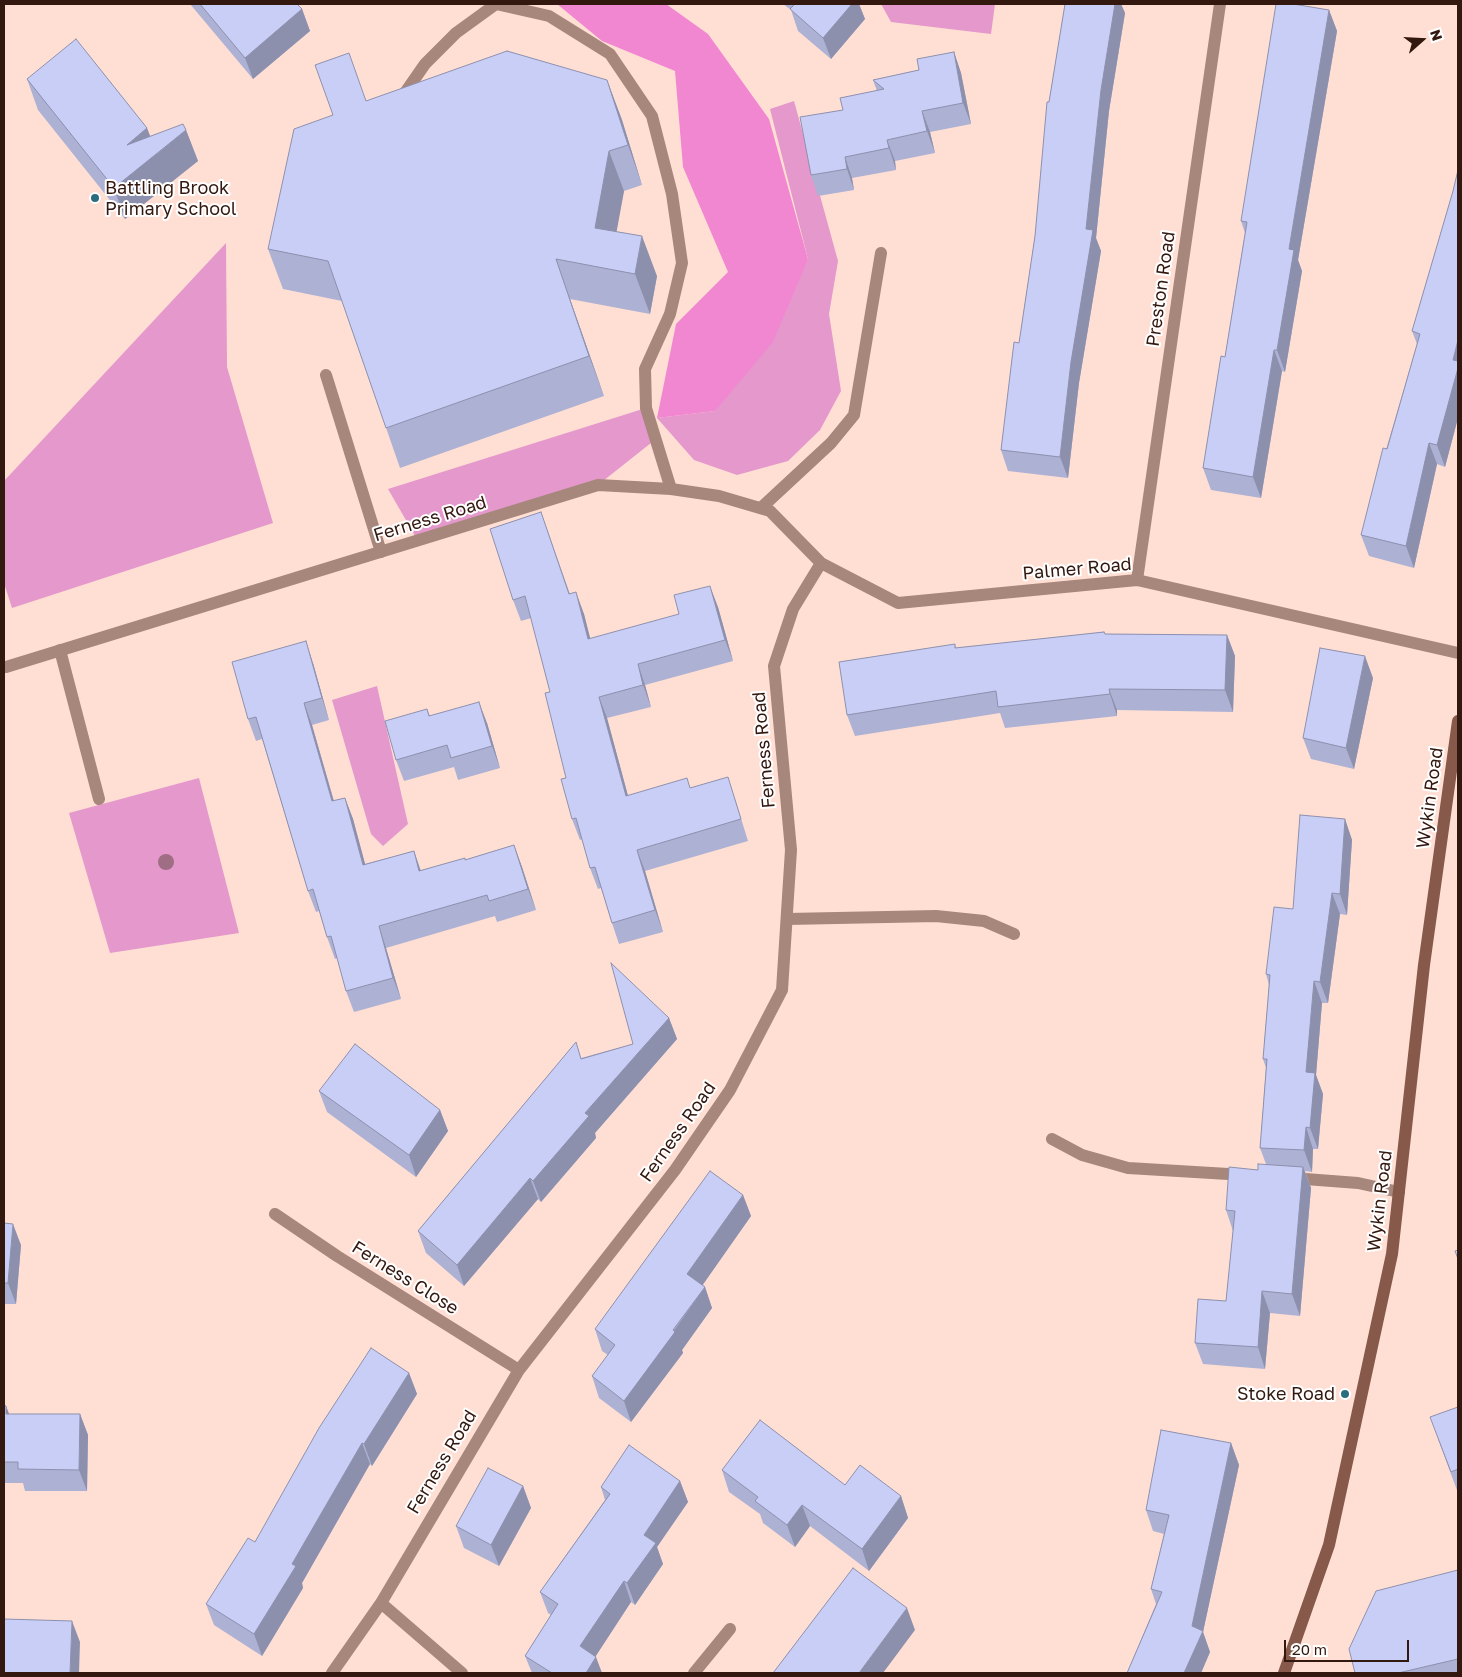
<!DOCTYPE html>
<html>
<head>
<meta charset="utf-8">
<style>
	body { margin:0 }
	#map { position:relative; width:1462px; height:1677px; overflow:hidden; background:#ffdfd4; font-family:"Golos Text",sans-serif }
	canvas { display:block }
	.frame { position:absolute; inset:0; border:5px solid #33180f; pointer-events:none }
	.north { position:absolute; left:1397px; top:15px; width:50px; height:50px; -webkit-text-stroke:4px #fff; paint-order:stroke; rotate:71deg; font-size:14px; font-weight:700; line-height:20px; text-align:center; color:#33180f }
	.north::after { content:''; display:block; margin:auto; width:18px; height:22px; background:#33180f; clip-path:polygon(50% 0,100% 100%,50% 72%,0 100%) }
	.scale { position:absolute; left:1284px; top:1640px; width:125px; height:22px; box-sizing:border-box; border:2px solid #33180f; border-top:0; padding-left:6px; font-size:15px; line-height:18px; white-space:nowrap; color:#33180f; -webkit-text-stroke:4px #fff; paint-order:stroke }
</style>
</head>
<body>
<div id="map">
<canvas width="1462" height="1677"></canvas>
<div class="frame"></div>
<div class="north">N</div>
<div class="scale">20 m</div>
</div>
<script>
const ctx = document.querySelector('canvas').getContext('2d');
ctx.lineJoin = 'round';
function fillPath(path, color) { ctx.fillStyle = color; ctx.fill(path, 'evenodd'); }
const poly = rows => new Path2D(rows.map(r => 'M' + r).join(''));
function trace(path, color, width, dash) { ctx.strokeStyle = color; ctx.lineWidth = width; ctx.lineCap = dash ? 'butt' : 'round'; ctx.setLineDash(dash || []); ctx.stroke(path); }
function label(font, color, halo, rows, align = 'center') {
  ctx.font = font + ' "Golos Text",sans-serif'; ctx.lineWidth = 4; ctx.setLineDash([]); ctx.textBaseline = 'middle'; ctx.strokeStyle = halo; ctx.fillStyle = color; for (const [text, x, y, turn = 0] of rows) {
    ctx.save(); ctx.translate(x, y); ctx.rotate((+turn || 0) * Math.PI / 180); ctx.textAlign = isNaN(turn) ? turn : align; if (halo) ctx.strokeText(text, 0, 0); ctx.fillText(text, 0, 0); ctx.restore();
  }
}
const green = poly([
	[881,4,995,4,991,34,891,22],
	[794,101,838,261,829,314,841,391,820,430,788,461,737,475,694,460,657,418,715,411,808,259,770,109],
	[226,243,227,367,273,523,12,608,4,583,4,481],
	[646,408,656,439,598,485,418,541,388,489],
	[377,686,408,824,383,846,371,834,332,700],
	[199,778,239,933,110,953,69,813]
]);
const forest = poly([
	[557,4,666,4,708,34,769,119,808,259,773,342,715,411,657,418,676,324,728,272,683,167,675,71,602,41]
]);
const lane = poly([
	[400,100,425,64,456,33,496,4,549,16,610,54,652,116,672,194,682,263,670,314,645,369,646,408,671,489],
	[326,375,381,552],
	[761,508,831,443,854,415,881,253],
	[60,650,99,799],
	[787,919,936,916,984,921,1014,934],
	[1052,1139,1082,1155,1128,1168,1245,1175],
	[1292,1178,1358,1183,1399,1192]
]);
const street = poly([
	[821,563,898,603,1137,580,1458,653],
	[1137,580,1220,4],
	[6,667,598,485,671,489,719,496,770,511,821,563,793,609,774,666,791,850,782,990,730,1090,675,1170,519,1370,381,1603,332,1673],
	[275,1214,337,1256,519,1370],
	[381,1603,462,1673],
	[694,1673,730,1629]
]);
const secondary = poly([
	[1284,1673,1329,1545,1392,1254,1424,965,1458,721]
]);
const trees = [
	[166,862]
];
const wall = poly([
	[190,4,297,4,302,9,310,31,253,79],
	[783,4,859,4,865,19,831,59,798,31,791,10],
	[1065,4,1121,4,1125,13,1109,111,1096,238,1101,251,1079,383,1068,478,1008,471,1001,450,1019,343,1035,236,1049,102],
	[1329,10,1337,31,1298,260,1302,271,1285,372,1282,371,1261,498,1211,490,1203,468,1225,357,1245,233,1241,221],
	[954,52,961,73,971,124,930,132,935,153,895,161,896,170,852,178,854,190,818,196,811,175,843,110,877,91,873,80,919,70],
	[27,79,147,128,150,136,186,130,198,161,125,219,38,110],
	[607,80,622,120,642,185,624,191,616,231,657,276,650,314,570,299,604,396,400,468,342,301,283,289,268,249,333,115,367,101],
	[1458,170,1458,418,1445,467,1437,464,1414,568,1369,556,1361,535,1417,344,1412,331,1453,191],
	[541,512,570,594,584,614,590,639,718,607,733,661,645,685,651,707,607,718,628,796,691,788,735,799,748,841,645,871,663,932,619,944,612,923,601,888,598,889,590,868,582,839,580,840,572,819,566,778,550,692,531,618,521,621,513,600],
	[1104,632,1105,634,1227,635,1235,656,1233,712,1117,710,1117,716,1005,728,1000,713,855,736,847,715,955,644,956,648],
	[313,663,329,720,312,725,334,801,345,798,353,819,365,864,414,851,421,871,465,860,514,845,522,867,536,910,497,922,495,916,386,948,401,999,354,1012,346,991,337,958,335,959,327,937,319,911,316,912,308,891,262,739,256,741,248,719],
	[1373,678,1354,769,1311,759,1303,738],
	[427,709,430,716,487,723,500,768,458,780,454,767,404,781,396,760],
	[1345,819,1352,840,1347,915,1340,914,1328,1003,1322,1003,1316,1075,1323,1094,1318,1149,1313,1149,1312,1172,1305,1171,1311,1188,1300,1316,1270,1313,1265,1369,1203,1364,1195,1343,1226,1301,1233,1231,1226,1210,1258,1170,1266,1164,1260,1148,1266,1068,1263,1059,1269,985,1266,974],
	[669,1018,677,1039,595,1133,596,1138,541,1202,538,1199,464,1286,426,1253,418,1231,576,1042,581,1058,633,1044],
	[319,1091,440,1110,448,1131,416,1177,327,1112],
	[743,1195,751,1216,702,1285,705,1287,712,1308,682,1350,683,1353,631,1422,599,1398,592,1376,608,1355,602,1351,595,1329],
	[4,1223,21,1245,16,1304,4,1304],
	[409,1373,417,1394,372,1466,370,1464,302,1583,303,1588,262,1656,214,1625,206,1604,255,1542],
	[4,1405,6,1406,9,1414,80,1414,88,1435,87,1491,25,1491,23,1483,4,1483],
	[1458,1407,1458,1493,1438,1439],
	[1231,1443,1239,1465,1203,1632,1210,1652,1201,1673,1127,1673,1156,1604,1151,1589,1164,1534,1153,1531,1146,1510],
	[722,1470,845,1485,901,1496,908,1518,869,1571,810,1526,795,1547,763,1523,760,1514,729,1492],
	[680,1481,688,1502,657,1547,663,1564,635,1605,631,1602,595,1657,602,1673,532,1673,525,1656,551,1615,548,1613,540,1592,605,1500,601,1487],
	[523,1486,531,1508,499,1566,464,1548,456,1526],
	[1458,1570,1458,1673,1355,1673]
]);
const shadedWall = poly([
	[852,4,859,4,865,19,831,59,823,38],
	[1115,4,1121,4,1125,13,1109,111,1096,238,1101,251,1079,383,1068,478,1060,457,1101,90],
	[302,9,310,31,253,79,245,58],
	[1329,10,1337,31,1298,260,1302,271,1285,372,1277,350,1289,249],
	[954,52,961,73,971,124,963,103],
	[607,80,622,120,642,185,628,145],
	[922,111,930,132,935,153,927,131],
	[147,128,157,154,186,130,198,161,125,219,114,188,127,145],
	[887,140,895,161,896,170,889,148],
	[609,151,624,191,610,268,595,228],
	[845,157,852,178,854,190,847,169],
	[642,236,657,276,650,314,635,274],
	[556,259,570,299,604,396,589,356],
	[1458,340,1458,418,1445,467,1437,445,1453,360],
	[1274,350,1282,371,1261,498,1253,477],
	[1429,443,1437,464,1414,568,1406,546],
	[710,586,718,607,733,661,725,640],
	[576,592,584,614,596,661,588,639],
	[1227,635,1235,656,1233,712,1225,690],
	[306,641,313,663,329,720,322,698],
	[1365,656,1373,678,1354,769,1346,748],
	[638,664,645,685,651,707,643,685],
	[1109,689,1117,710,1117,716,1110,694],
	[599,697,607,718,634,818,626,796],
	[479,702,487,723,500,768,492,746],
	[304,703,312,725,340,823,332,801],
	[345,798,353,819,371,886,363,865],
	[1345,819,1352,840,1347,915,1340,894],
	[514,845,522,867,536,910,528,889],
	[637,850,645,871,663,932,655,910],
	[414,851,421,872,419,871],
	[1332,893,1340,914,1328,1003,1320,982],
	[379,926,386,948,401,999,393,978],
	[1314,981,1322,1003,1316,1075,1323,1094,1318,1149,1310,1128,1306,1072],
	[669,1018,677,1039,595,1133,596,1138,541,1202,533,1181,585,1113],
	[440,1110,448,1131,416,1177,409,1155],
	[1306,1127,1313,1149,1312,1172,1304,1150],
	[1303,1167,1311,1188,1300,1316,1292,1294],
	[530,1178,538,1199,464,1286,457,1265],
	[743,1195,751,1216,695,1296,687,1274],
	[13,1224,21,1245,16,1304,8,1283],
	[705,1287,712,1308,682,1350,683,1353,631,1422,624,1401],
	[1262,1291,1270,1313,1265,1369,1258,1347],
	[409,1373,417,1394,372,1466,364,1444],
	[6,1406,14,1427,6,1414],
	[80,1414,88,1435,87,1491,79,1470],
	[362,1443,370,1464,302,1583,303,1588,262,1656,254,1634,292,1564],
	[1231,1443,1239,1465,1203,1632,1210,1652,1201,1673,1184,1673,1192,1626],
	[680,1481,688,1502,657,1547,663,1564,635,1605,627,1583,644,1535],
	[523,1486,531,1508,499,1566,491,1545],
	[901,1496,908,1518,869,1571,862,1549],
	[802,1505,810,1526,795,1547,787,1525],
	[624,1581,631,1602,588,1668,580,1646],
	[907,1608,915,1630,883,1673,859,1673],
	[72,1621,80,1642,79,1673,70,1673],
	[596,1657,602,1673,586,1673]
]);
const building = poly([
	[200,4,297,4,302,9,245,58,200,4],
	[795,4,852,4,823,38,790,9,795,4],
	[1065,4,1115,4,1101,90,1086,229,1093,230,1071,362,1060,457,1001,450,1014,342,1019,343,1035,236,1047,102,1049,102,1065,4],
	[1276,4,1293,4,1329,10,1289,249,1294,250,1277,350,1274,350,1253,477,1203,468,1221,356,1225,357,1247,222,1241,221,1276,4],
	[76,39,147,128,127,145,183,124,186,130,114,188,27,79,76,39],
	[507,51,607,80,628,145,609,151,595,228,642,236,635,274,556,259,589,356,386,428,328,261,268,249,294,129,333,115,315,65,349,53,366,101,507,51],
	[954,52,963,103,922,111,927,131,887,140,889,148,845,157,847,169,811,175,800,117,843,110,840,98,884,89,873,80,919,70,917,59,954,52],
	[1458,170,1458,340,1453,360,1458,361,1458,368,1437,445,1429,443,1406,546,1361,535,1383,448,1387,449,1420,334,1412,331,1453,191,1458,170],
	[541,512,569,594,576,592,588,639,679,614,674,595,710,586,725,640,638,664,643,685,599,697,626,796,687,778,690,788,728,777,741,819,637,850,655,910,612,923,595,867,590,868,576,818,572,819,561,779,566,778,545,693,550,692,525,596,513,600,490,529,541,512],
	[1104,632,1105,634,1227,635,1225,690,1109,689,1110,694,998,707,996,691,847,715,839,662,955,644,955,648,1104,632],
	[306,641,322,698,304,703,332,801,345,798,363,865,414,851,419,871,465,858,465,860,514,845,528,889,489,901,487,895,379,926,393,978,346,991,331,936,327,937,313,889,308,891,256,717,248,719,232,662,306,641],
	[1320,648,1365,656,1346,748,1303,738,1320,648],
	[479,702,492,746,451,758,447,745,396,760,385,721,427,709,429,716,479,702],
	[1300,815,1345,819,1340,894,1332,893,1320,982,1314,981,1306,1072,1315,1073,1310,1128,1306,1127,1304,1150,1260,1148,1267,1059,1263,1059,1270,975,1266,974,1274,907,1293,909,1300,815],
	[611,963,669,1018,585,1113,589,1116,533,1181,530,1178,457,1265,418,1231,576,1042,581,1059,633,1044,611,963],
	[355,1044,440,1110,409,1155,319,1091,355,1044],
	[1258,1164,1303,1167,1292,1294,1262,1291,1258,1347,1195,1343,1198,1299,1226,1301,1235,1211,1226,1210,1229,1167,1258,1170,1258,1164],
	[710,1171,743,1195,687,1274,705,1287,673,1330,675,1332,624,1401,592,1376,615,1345,595,1329,710,1171],
	[4,1223,13,1224,8,1283,4,1283,4,1223],
	[1458,1250,1458,1259,1455,1251,1458,1250],
	[371,1348,409,1373,364,1444,362,1443,292,1564,296,1566,254,1634,206,1604,248,1538,255,1542,319,1428,371,1348],
	[4,1405,6,1406,6,1414,80,1414,79,1470,18,1469,18,1462,4,1462,4,1405],
	[1458,1407,1458,1469,1451,1472,1430,1417,1458,1407],
	[760,1420,845,1485,860,1465,901,1496,862,1549,802,1505,787,1525,755,1501,758,1497,722,1470,760,1420],
	[1161,1430,1231,1443,1192,1626,1203,1631,1184,1673,1127,1673,1162,1592,1151,1589,1169,1515,1146,1510,1161,1430],
	[629,1445,680,1481,644,1535,656,1543,627,1583,624,1581,580,1646,596,1657,586,1673,552,1673,525,1656,558,1604,540,1592,610,1494,601,1487,629,1445],
	[488,1468,523,1486,491,1545,456,1526,488,1468],
	[853,1568,907,1608,859,1673,773,1673,853,1568],
	[1458,1570,1458,1659,1398,1673,1355,1673,1349,1649,1376,1591,1458,1570],
	[4,1619,72,1621,70,1673,4,1673,4,1619]
]);
const markers = [
	[95,198,5,"#2b6d7f"],
	[1345,1394,5,"#2b6d7f"]
];
const poiNames = [
	["Battling Brook",105,188],
	["Primary School",105,209],
	["Stoke Road",1335,1394,"right"]
];
const streetNames = [
	["Preston Road",1161,289,-82],
	["Ferness Road",430,519,-17],
	["Palmer Road",1077,569,-5],
	["Ferness Road",764,750,-95],
	["Wykin Road",1430,798,-82],
	["Ferness Road",678,1132,-55],
	["Wykin Road",1380,1201,-83],
	["Ferness Close",405,1278,32],
	["Ferness Road",442,1462,-59]
];
fillPath(green, '#e498cb');
fillPath(forest, '#f187d1');
trace(lane, '#a7877c', 12);
trace(street, '#a7877c', 12);
trace(secondary, '#86594a', 12);
ctx.fillStyle = '#a06e84';
for (const [x, y] of trees) { ctx.beginPath(); ctx.arc(x, y, 8, 0, 2 * Math.PI); ctx.fill(); }
fillPath(wall, '#adb1d4');
fillPath(shadedWall, '#8d90ad');
fillPath(building, '#c9cef7');
trace(building, '#8d90ad', 1);
for (const [x, y, r, color] of markers) { const dot = new Path2D(); dot.arc(x, y, r, 0, 2 * Math.PI); ctx.fillStyle = color; ctx.fill(dot); trace(dot, '#fff', 2); }
label('18px', '#33180f', '#fff', poiNames, 'left');
label('18px', '#33180f', '#fff', streetNames);
</script>
</body>
</html>
